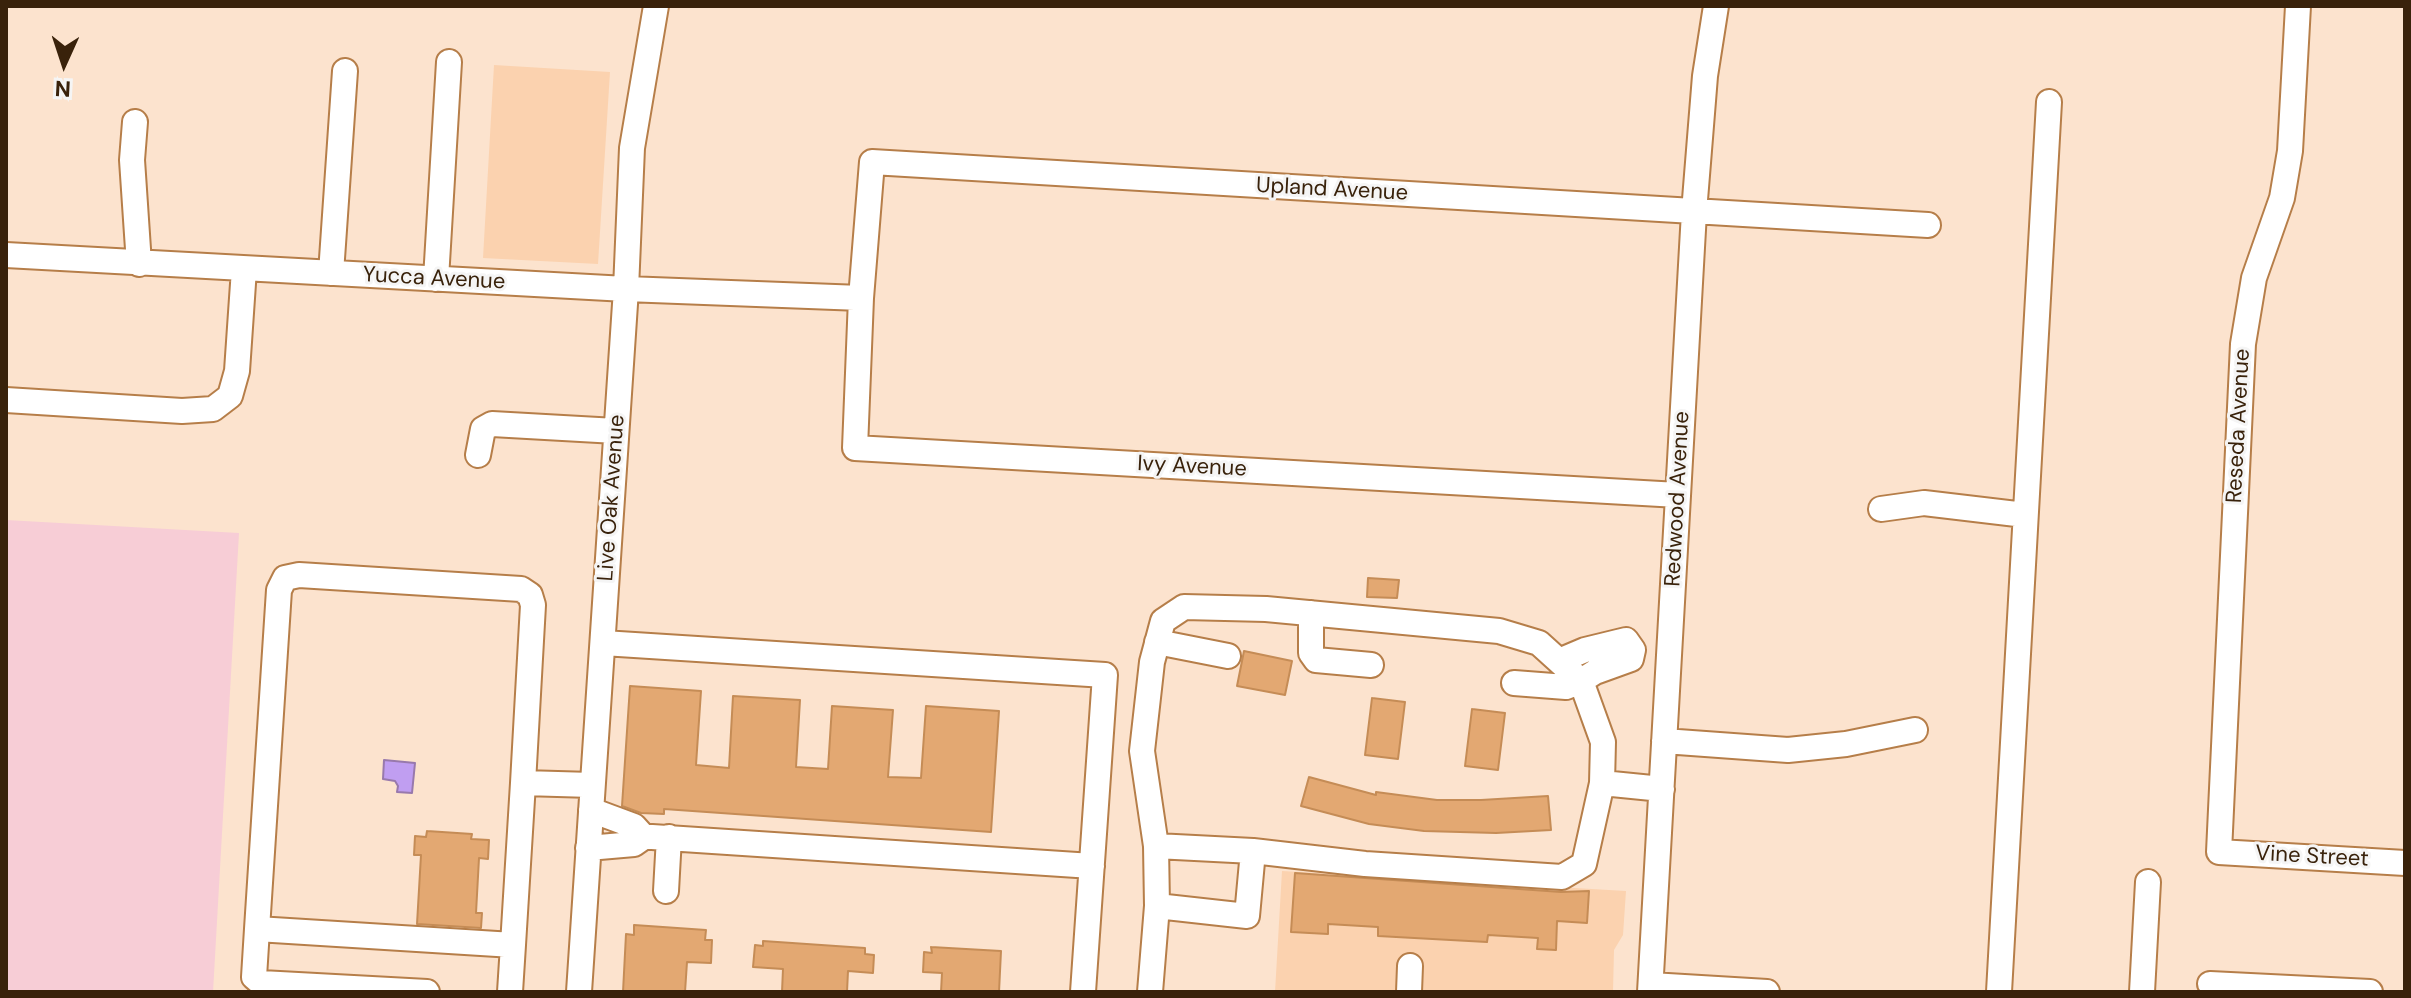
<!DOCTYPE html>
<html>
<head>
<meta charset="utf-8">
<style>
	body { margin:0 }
	#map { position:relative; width:2411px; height:998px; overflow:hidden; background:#fce3ce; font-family:"DM Sans",sans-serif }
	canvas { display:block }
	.frame { position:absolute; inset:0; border:8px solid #39220b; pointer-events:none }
	.north { position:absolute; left:24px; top:24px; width:80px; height:80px; -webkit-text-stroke:6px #f5f5f5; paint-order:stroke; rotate:183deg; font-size:22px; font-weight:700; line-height:32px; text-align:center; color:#39220b }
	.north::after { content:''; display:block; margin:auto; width:28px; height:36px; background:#39220b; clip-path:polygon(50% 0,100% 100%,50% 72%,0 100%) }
</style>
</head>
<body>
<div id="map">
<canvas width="2411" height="998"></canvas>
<div class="frame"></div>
<div class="north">N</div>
</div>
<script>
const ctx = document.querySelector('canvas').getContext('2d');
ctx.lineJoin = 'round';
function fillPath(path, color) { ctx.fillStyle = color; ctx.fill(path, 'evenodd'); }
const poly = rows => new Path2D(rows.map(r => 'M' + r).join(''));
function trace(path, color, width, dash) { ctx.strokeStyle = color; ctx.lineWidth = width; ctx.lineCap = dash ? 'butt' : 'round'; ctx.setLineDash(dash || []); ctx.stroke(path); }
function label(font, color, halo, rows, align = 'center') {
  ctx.font = font + ' "DM Sans",sans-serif'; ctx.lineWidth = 6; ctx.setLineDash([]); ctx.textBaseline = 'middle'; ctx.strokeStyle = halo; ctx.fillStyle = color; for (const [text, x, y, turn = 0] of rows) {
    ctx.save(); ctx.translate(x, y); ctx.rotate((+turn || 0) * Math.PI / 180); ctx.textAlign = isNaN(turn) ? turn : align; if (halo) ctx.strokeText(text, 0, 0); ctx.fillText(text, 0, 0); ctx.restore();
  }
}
const built = poly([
	[494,65,610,72,598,264,483,258],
	[1282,871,1626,891,1623,935,1614,950,1613,992,1275,992]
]);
const green = poly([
	[6,520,239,533,213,992,6,992]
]);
const water = poly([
	[384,760,415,763,412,793,397,792,398,786,395,781,383,779,384,760]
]);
const building = poly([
	[1368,578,1399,580,1397,598,1367,597,1368,578],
	[1244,651,1292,661,1285,695,1237,686,1244,651],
	[630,686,701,691,696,765,729,768,733,696,800,700,796,767,828,769,832,706,893,710,888,777,921,778,926,706,999,711,991,832,664,809,664,814,641,813,622,806,630,686],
	[1372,698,1405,702,1398,759,1365,755,1372,698],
	[1472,709,1505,713,1498,770,1465,766,1472,709],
	[1309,777,1376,795,1376,792,1437,800,1481,800,1548,796,1551,830,1496,833,1424,831,1369,824,1301,806,1309,777],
	[427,831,472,834,471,839,489,840,488,859,479,858,476,913,482,913,481,928,417,924,421,855,414,855,415,836,426,837,427,831],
	[1295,873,1561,892,1589,891,1587,923,1557,921,1556,950,1537,949,1538,938,1488,935,1487,942,1378,936,1378,927,1328,924,1328,934,1291,932,1295,873],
	[634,925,706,930,705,940,712,940,711,963,687,962,685,992,623,992,626,934,634,935,634,925],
	[763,941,865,948,865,954,874,955,873,973,848,971,847,992,782,992,783,969,753,967,755,945,763,946,763,941],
	[931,947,1001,951,999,992,941,992,942,973,923,972,924,952,932,953,931,947]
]);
const minor = poly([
	[2298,6,2290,151,2282,198,2254,278,2243,344,2219,852,2405,863],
	[135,122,132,160,139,264],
	[6,255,626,289,861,298],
	[331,273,345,71],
	[436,279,449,62],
	[6,400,182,411,213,409,230,396,237,371,244,269],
	[478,455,483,429,492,424,616,431],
	[1678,495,855,448,861,298,872,162,1928,225],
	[1881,509,1924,503,2025,515],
	[1311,613,1311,653,1316,660,1371,665],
	[1157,642,1228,656],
	[603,643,1105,675,1083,992],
	[1559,661,1585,650,1626,640,1633,650],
	[1514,683,1566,687,1581,681,1595,672,1631,659,1633,650],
	[1664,741,1788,750,1846,744,1915,730],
	[523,783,533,605,530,595,521,589,299,575,285,578,279,590,257,929,513,945,523,783,592,785],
	[1602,783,1662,789],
	[591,810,634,826,644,837],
	[1156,846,1253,851],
	[588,848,634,844,644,837,652,837,1092,866],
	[666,891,669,837],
	[257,929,254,977,261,983,427,992],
	[2210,984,2370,992],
	[1651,985,1767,992],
	[510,992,513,945],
	[579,992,626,289,632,148,656,6],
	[1150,992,1157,906,1156,846,1142,751,1152,662,1163,621,1184,607,1266,609,1499,631,1539,643,1581,681,1603,742,1602,783,1584,864,1562,877,1365,864,1253,851,1247,916,1157,906],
	[1409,992,1410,966],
	[1650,992,1694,212,1705,76,1716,6],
	[1999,992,2049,102],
	[2142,992,2148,882]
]);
const streetNames = [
	["Upland Avenue",1332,190,3],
	["Yucca Avenue",434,279,3],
	["Reseda Avenue",2239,426,-87],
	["Ivy Avenue",1192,467,3],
	["Live Oak Avenue",612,498,-86],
	["Redwood Avenue",1678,499,-87],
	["Vine Street",2312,857,3]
];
fillPath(built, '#fbd2af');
fillPath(green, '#f7cdd6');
fillPath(water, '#c09ef1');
trace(water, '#9879ac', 2);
fillPath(building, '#e3a872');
trace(building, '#c58c56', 2);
trace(minor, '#b67e49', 28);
trace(minor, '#fff', 24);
label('22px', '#39220b', '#f5f5f5', streetNames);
</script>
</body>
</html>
